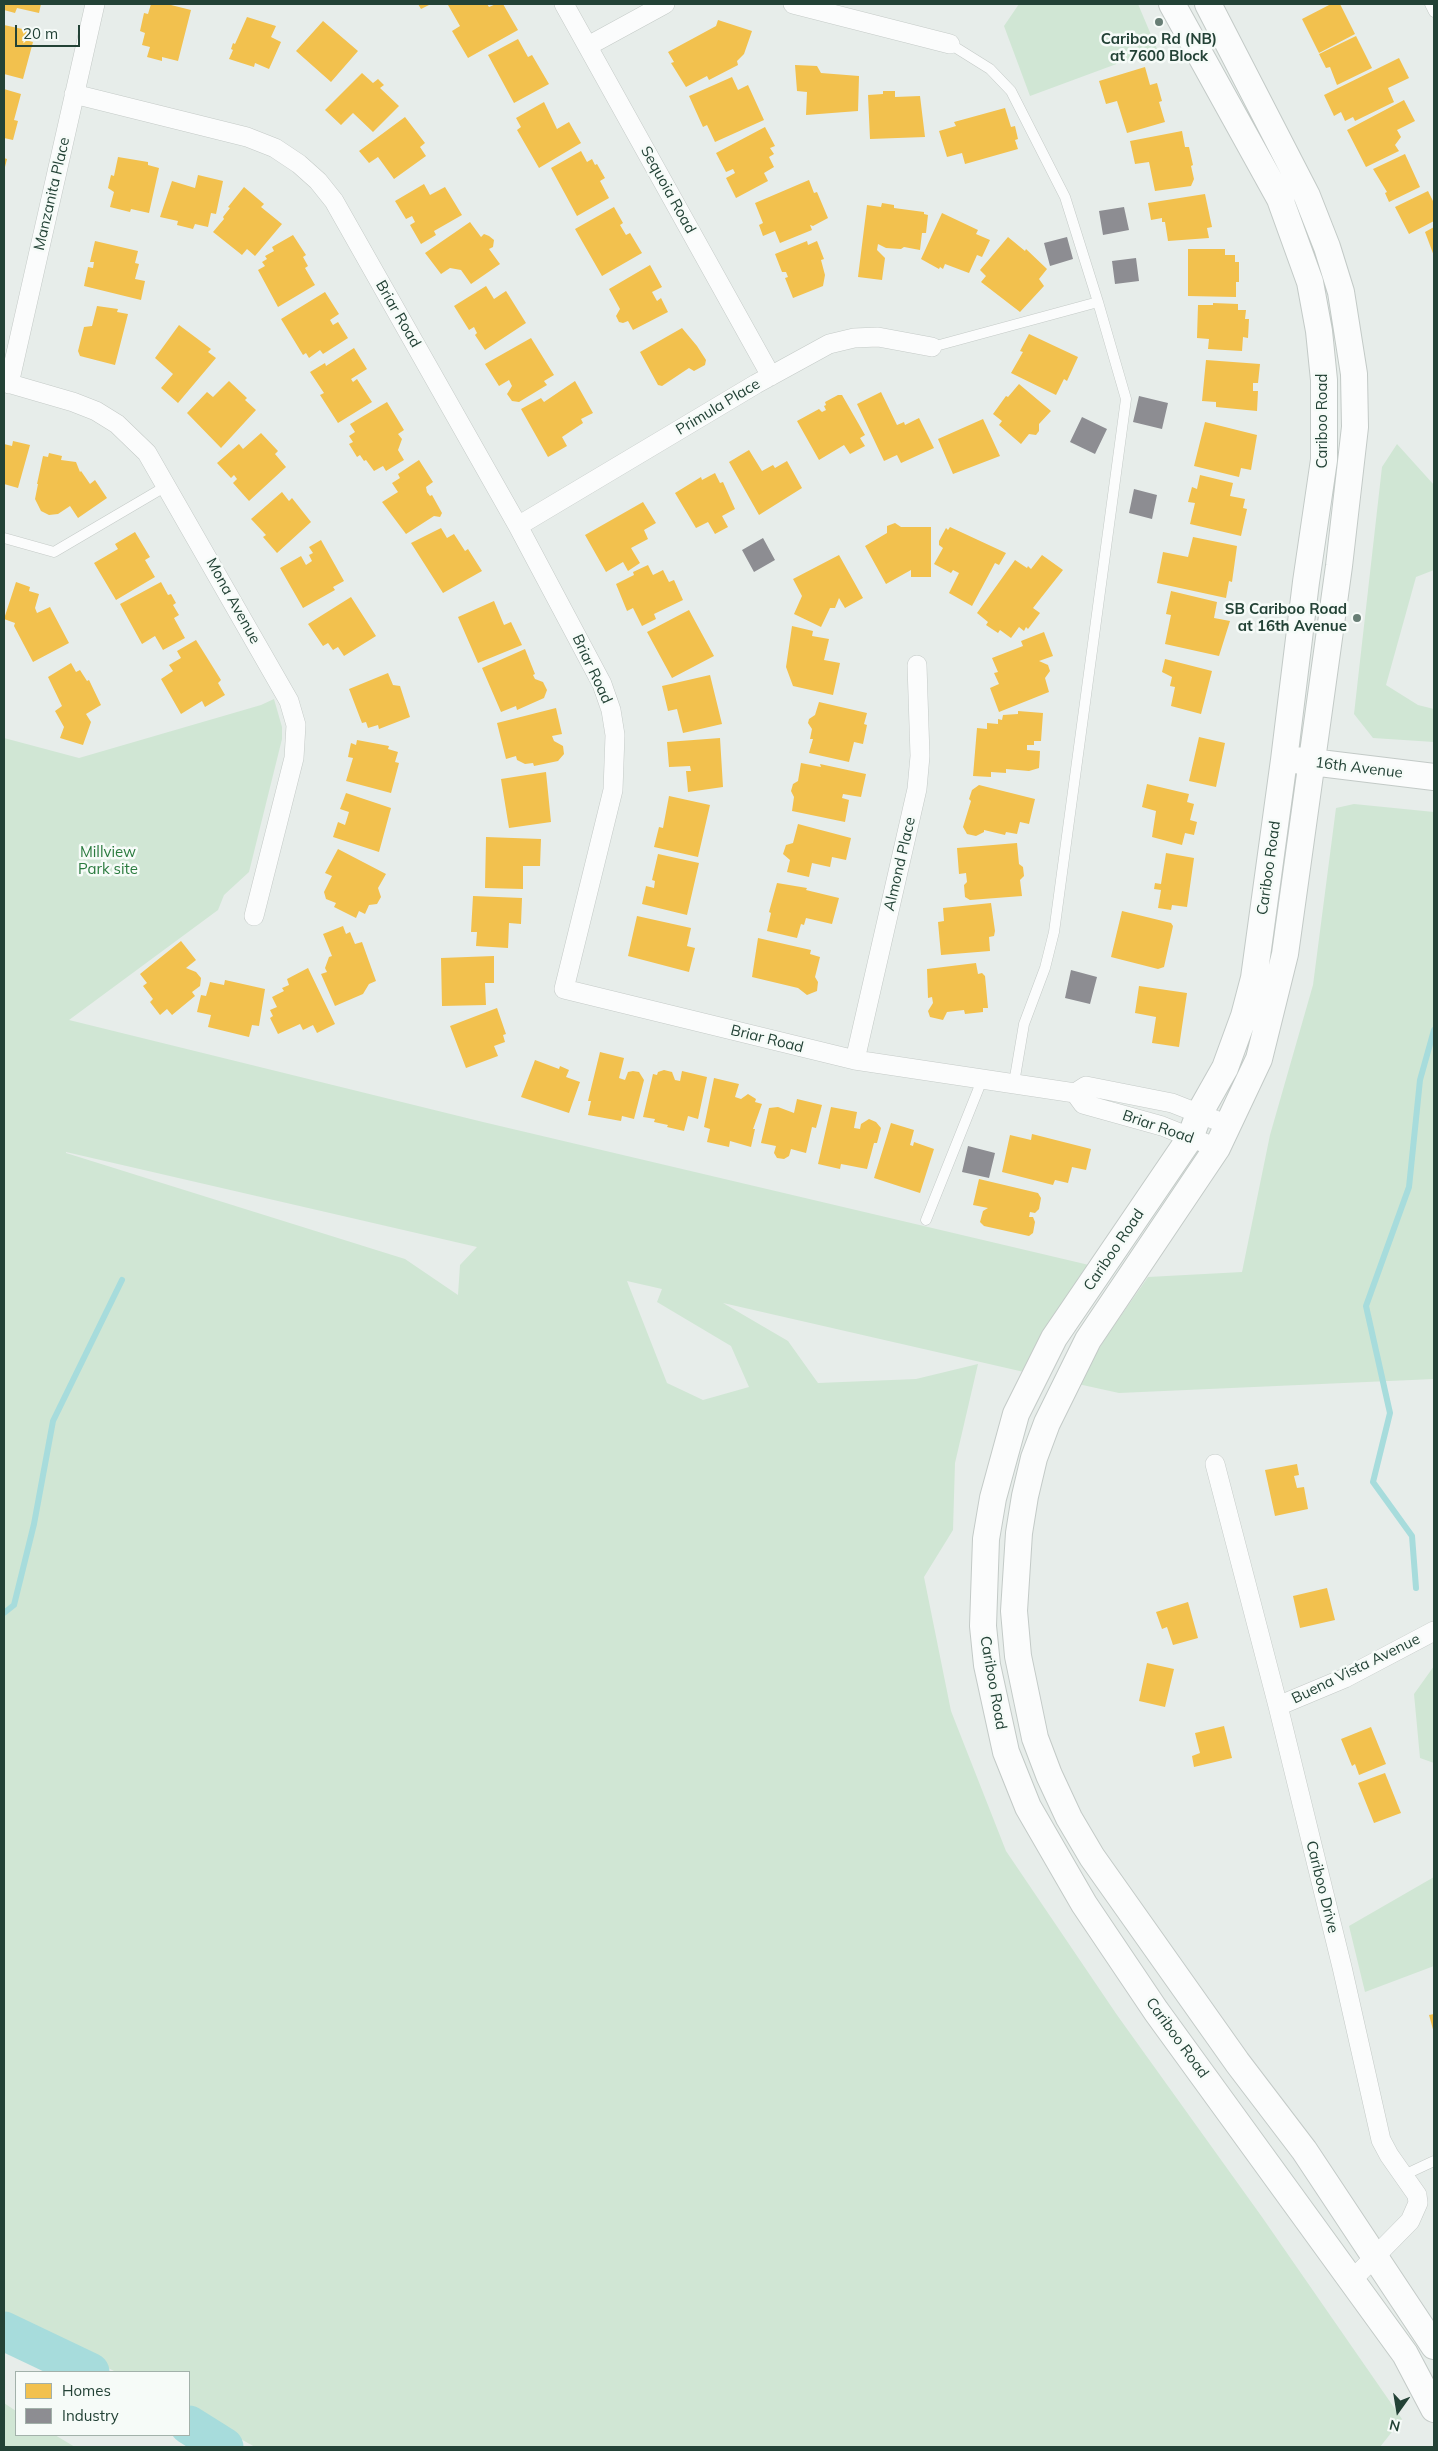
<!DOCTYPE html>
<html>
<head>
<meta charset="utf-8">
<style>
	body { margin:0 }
	#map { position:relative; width:1438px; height:2451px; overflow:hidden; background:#e7edea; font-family:Mulish,sans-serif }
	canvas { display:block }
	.frame { position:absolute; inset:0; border:5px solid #234236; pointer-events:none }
	.legend { position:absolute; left:15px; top:2371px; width:175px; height:65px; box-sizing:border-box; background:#f6fbf8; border:1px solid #a2b1aa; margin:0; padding:6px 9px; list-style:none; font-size:15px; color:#234236 }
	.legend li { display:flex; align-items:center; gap:10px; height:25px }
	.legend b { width:25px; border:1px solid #a2b1aa }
	.north { position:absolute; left:1373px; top:2386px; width:50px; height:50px; -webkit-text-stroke:4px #f6fbf8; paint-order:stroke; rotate:193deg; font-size:14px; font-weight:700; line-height:20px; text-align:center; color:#234236 }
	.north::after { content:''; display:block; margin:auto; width:18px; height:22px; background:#234236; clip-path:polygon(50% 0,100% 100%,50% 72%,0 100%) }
	.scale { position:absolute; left:15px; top:25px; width:65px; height:22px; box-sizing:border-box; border:2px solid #234236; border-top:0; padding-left:6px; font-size:15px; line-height:18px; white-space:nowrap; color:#234236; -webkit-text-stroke:4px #f6fbf8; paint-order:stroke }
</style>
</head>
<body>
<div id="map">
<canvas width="1438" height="2451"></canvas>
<div class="frame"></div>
<ul class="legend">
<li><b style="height:14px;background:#f2c14e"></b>Homes</li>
<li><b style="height:14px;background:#8d8d92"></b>Industry</li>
</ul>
<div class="north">N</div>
<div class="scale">20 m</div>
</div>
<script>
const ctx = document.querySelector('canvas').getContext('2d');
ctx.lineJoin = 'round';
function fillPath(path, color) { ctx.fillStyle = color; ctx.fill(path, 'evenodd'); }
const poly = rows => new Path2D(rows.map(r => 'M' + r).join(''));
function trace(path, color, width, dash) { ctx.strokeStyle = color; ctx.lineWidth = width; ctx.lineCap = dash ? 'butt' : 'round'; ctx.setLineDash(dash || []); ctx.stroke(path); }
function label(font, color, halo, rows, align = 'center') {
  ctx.font = font + ' Mulish,sans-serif'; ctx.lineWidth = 5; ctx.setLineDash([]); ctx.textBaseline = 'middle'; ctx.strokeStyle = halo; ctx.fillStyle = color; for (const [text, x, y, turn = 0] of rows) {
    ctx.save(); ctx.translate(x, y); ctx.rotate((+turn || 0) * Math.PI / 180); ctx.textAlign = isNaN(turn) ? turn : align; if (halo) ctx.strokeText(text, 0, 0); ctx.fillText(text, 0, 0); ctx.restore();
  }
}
const green = poly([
	[1019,4,1138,4,1157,49,1030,96,1004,26],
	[1397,444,1434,485,1434,570,1416,577,1386,685,1418,705,1434,709,1434,742,1373,738,1354,714,1382,467],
	[274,699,282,727,282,739,249,872,224,895,218,910,69,1020,483,1122,1089,1265,1024,1372,723,1303,788,1341,818,1383,916,1379,978,1364,955,1463,953,1530,924,1577,951,1711,1006,1851,1117,2015,1262,2217,1402,2419,1380,2447,255,2447,189,2410,189,2372,116,2372,4,2315,4,738,79,758,261,705],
	[66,1153,66,1152,477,1247,460,1265,458,1295,405,1259],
	[627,1281,662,1289,657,1302,731,1346,749,1387,703,1400,667,1383],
	[1354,804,1434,812,1434,1379,1119,1393,1078,1384,1106,1337,1148,1277,1242,1272,1270,1135,1313,985,1336,808],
	[1434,1666,1434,1763,1420,1758,1414,1694],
	[1434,1877,1434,1966,1365,1992,1349,1926],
	[4,2403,16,2411,16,2435,55,2435,75,2447,4,2447]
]);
const homes = poly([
	[4,4,41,4,39,13,17,8,15,13,4,10],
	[151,4,167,4,191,10,178,61,162,57,162,61,147,57,150,47,142,45,145,33,140,31,144,13,148,14],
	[418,4,431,4,421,9],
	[450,4,487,4,489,7,496,4,503,4,518,30,468,58,452,31,460,26,448,5],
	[1331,4,1340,4,1355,34,1319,53,1302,19],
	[247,17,276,26,271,37,281,42,269,69,255,63,254,67,229,59,233,50,231,49,233,43,235,44],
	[718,20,752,31,744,54,737,61,738,65,709,80,707,76,686,87,671,63,674,62,668,52,716,26],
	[323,21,358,51,331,82,296,51],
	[4,25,27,30,25,40,33,42,23,79,4,74],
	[1356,36,1372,68,1337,85,1330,67,1326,68,1319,54],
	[518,39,528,57,532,55,549,84,514,103,488,55],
	[1399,58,1409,78,1388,88,1394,102,1355,121,1353,117,1345,121,1341,112,1334,116,1324,95],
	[795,65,817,66,821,73,859,76,858,111,806,115,807,92,797,91],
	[1145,67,1150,85,1157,83,1162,101,1159,102,1165,122,1127,133,1117,101,1106,104,1099,81],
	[362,73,373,83,378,79,384,85,380,88,399,106,373,132,353,113,341,125,325,110],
	[732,77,738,90,748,85,764,120,715,142,707,125,703,127,689,96],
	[4,89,21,94,14,120,18,121,13,140,4,138],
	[883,91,895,91,895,97,920,96,925,137,870,139,868,95,883,94],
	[1404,100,1415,121,1397,130,1401,137,1395,145,1399,151,1366,167,1347,130],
	[544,102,557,129,569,122,581,143,539,168,517,130,521,127,516,118],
	[1005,108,1011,127,1015,126,1018,139,1015,140,1018,149,965,164,962,153,947,157,939,131,956,126,954,122],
	[405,117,425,143,420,147,426,156,394,179,378,157,369,163,359,151],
	[765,127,775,146,770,148,774,154,769,157,774,167,764,173,768,181,736,198,726,178,735,173,733,169,726,172,716,153],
	[1182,131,1185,147,1189,147,1193,165,1191,166,1194,179,1191,186,1155,191,1149,162,1135,164,1130,141],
	[581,151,587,162,592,159,595,165,597,164,605,178,600,181,609,198,577,216,551,168],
	[1405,154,1420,187,1389,202,1385,193,1387,192,1373,169],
	[118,157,148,162,148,165,159,168,149,213,131,209,130,212,110,207,114,192,108,188,111,175,114,176],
	[4,158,7,159,4,171],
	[198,175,223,181,216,214,211,213,208,227,195,224,193,229,177,225,178,221,160,217,172,181,195,188],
	[809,180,814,193,817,192,828,218,813,226,810,225,812,230,780,243,775,231,763,236,759,225,763,223,755,203],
	[424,184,430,195,445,187,462,215,434,231,436,235,421,244,410,225,415,222,412,216,406,219,395,201],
	[244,187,264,204,261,207,282,224,255,256,247,249,242,255,213,232,224,219,223,217,230,208,228,207],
	[1428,191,1434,203,1434,221,1409,234,1395,207],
	[1205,194,1212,227,1207,228,1209,238,1168,241,1165,222,1162,222,1162,218,1151,220,1148,203],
	[882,203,894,205,894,208,924,212,924,214,928,215,926,233,922,233,920,250,904,247,901,249,886,248,878,244,877,250,885,258,882,280,858,277,867,205,881,207],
	[614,207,623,223,620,225,626,235,630,233,642,253,602,276,575,229],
	[942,213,978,230,976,234,990,240,982,257,977,255,969,273,945,264,943,269,940,267,939,269,921,259],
	[470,222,481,237,484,234,489,236,494,240,493,247,489,249,500,264,471,284,461,270,450,268,441,274,425,253],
	[1434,227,1434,256,1425,232],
	[293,235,306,255,303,257,308,266,305,268,315,285,278,307,258,270,265,266,262,262,267,259,265,256,274,251,272,247],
	[1008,237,1025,251,1026,249,1047,269,1039,279,1044,286,1020,312,981,282,986,276,980,270],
	[95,241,138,251,135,263,139,264,135,279,145,281,141,300,84,286,88,267,93,268,94,262,90,262],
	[807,241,808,245,817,241,824,259,821,260,825,275,823,286,793,298,785,278,788,277,786,272,782,272,775,254],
	[1188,249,1225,249,1225,255,1235,255,1235,262,1239,262,1239,282,1236,282,1236,297,1188,296],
	[650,265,662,287,652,292,657,301,661,298,668,312,633,330,628,321,623,323,619,322,616,316,620,309,609,289],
	[486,286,494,299,506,291,526,323,485,350,475,335,477,333,474,327,469,330,454,306],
	[325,292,339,314,330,320,333,325,338,322,348,338,323,354,320,350,309,358,306,353,303,355,281,319],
	[1213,303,1238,304,1238,310,1246,310,1245,319,1249,319,1248,338,1243,337,1242,351,1208,349,1209,339,1197,338,1198,305,1213,305],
	[97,306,118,309,117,312,128,314,115,365,80,356,78,351,84,327,92,326],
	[179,325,211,349,208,352,216,358,178,403,161,388,173,374,155,358],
	[682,328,697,346,706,360,705,365,694,371,689,368,662,386,658,385,640,352],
	[1029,334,1078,357,1067,381,1064,379,1056,395,1011,373,1023,352,1020,351],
	[531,338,554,375,544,381,547,385,519,402,512,401,507,394,512,386,509,380,499,386,485,364],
	[354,348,367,369,351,379,353,382,357,379,372,402,338,423,320,395,324,393,310,372,325,363,326,366],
	[1206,360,1260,364,1258,383,1253,383,1253,391,1258,391,1257,411,1216,407,1216,402,1202,401],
	[229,381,247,398,245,400,256,410,221,448,187,413,207,392,213,397],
	[575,381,593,413,581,419,583,423,562,437,567,446,548,457,521,409,541,398,544,402],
	[1019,384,1051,411,1039,424,1039,431,1036,435,1029,434,1021,444,999,425,1002,421,993,414,1006,396,1008,397],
	[881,392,897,425,904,422,905,425,919,418,934,448,901,463,897,455,884,461,857,404],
	[838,395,842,395,865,435,860,438,865,446,850,454,844,445,819,460,797,421,819,409,822,412,826,410,824,406,826,405,825,402],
	[387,402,404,430,398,434,402,439,398,450,404,460,386,471,383,466,374,471,366,460,364,461,360,455,357,457,349,444,353,442,349,436,355,432,350,424],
	[983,419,1000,456,953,474,938,439],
	[1205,422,1257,435,1251,470,1241,468,1239,477,1194,466],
	[261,433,278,451,275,454,286,467,249,501,233,483,237,479,234,475,231,478,217,463,239,444,243,449],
	[13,441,30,445,18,488,4,484,4,444,12,446],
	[749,450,762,471,773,465,775,468,787,461,802,488,759,515,729,462],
	[49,453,62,456,61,460,76,462,80,472,81,471,90,484,95,480,107,498,78,518,70,506,58,514,49,515,41,511,35,499,38,484,37,484,43,456,48,457],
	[419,460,433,482,426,487,427,492,430,496,432,495,442,513,440,517,434,516,406,534,382,502,398,492,392,483,400,478,398,474],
	[715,473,720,483,723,482,735,509,722,516,728,527,715,534,708,522,696,528,675,493,701,477,702,480],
	[1200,475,1233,483,1230,496,1245,499,1243,508,1247,509,1241,536,1190,524,1195,503,1188,502,1192,487,1197,489],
	[282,492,289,501,292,498,311,522,277,553,263,537,266,535,251,519],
	[643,502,656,523,644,530,648,539,631,548,640,563,628,571,623,562,606,572,585,535],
	[895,523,901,527,931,527,931,577,911,577,911,570,886,584,865,546,887,533,887,526],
	[950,527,1006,553,999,565,995,563,972,606,949,593,959,573,953,570,951,573,934,564,943,548,939,545,939,541,946,528,948,530],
	[441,528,447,538,454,534,465,551,468,549,482,571,443,593,411,543],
	[135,532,150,557,145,560,155,577,116,600,94,563,118,549,115,544],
	[1193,537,1237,546,1232,582,1229,581,1226,598,1157,583,1163,552,1188,557],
	[321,540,344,581,333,587,335,590,303,608,280,568,301,556,306,565,312,561,309,555,313,553,309,547],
	[839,555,863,598,845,608,839,598,835,608,830,608,821,627,794,614,802,596,793,579],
	[1042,555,1063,570,1033,608,1040,613,1028,629,1026,627,1024,631,1019,627,1011,638,1000,630,998,633,986,625,988,622,977,613,1015,560,1027,568,1028,566,1031,569],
	[648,565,653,575,663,570,669,582,674,580,683,600,654,614,656,619,642,626,633,608,627,611,616,584,634,575,633,572],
	[16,582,30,587,29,591,39,594,35,608,37,613,50,607,69,643,33,662,14,626,15,623,4,619],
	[161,582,168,595,171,594,176,603,173,605,179,615,174,618,185,638,163,650,155,636,142,644,120,604],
	[1171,591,1217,602,1214,618,1230,621,1219,656,1165,644,1171,615,1166,614],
	[351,597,376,636,344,656,338,647,333,650,328,643,323,646,308,624],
	[494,601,504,625,511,622,522,645,478,663,458,617],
	[689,610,714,656,672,678,647,632],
	[792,626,813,631,812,636,829,639,824,660,840,663,833,695,793,686,786,667],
	[1044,632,1053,656,1039,661,1048,665,1050,671,1045,678,1049,692,999,712,990,688,999,684,994,673,998,672,992,658,1023,646,1021,641],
	[196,640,221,680,218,683,225,695,205,707,202,701,181,714,161,679,173,671,169,665,181,658,177,651],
	[525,649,535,674,533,675,535,679,543,682,547,690,544,698,517,710,516,706,501,712,482,668],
	[1165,659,1212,671,1201,714,1171,706,1175,687,1170,686,1172,677,1162,672],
	[71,663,76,672,80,670,87,681,89,680,101,705,86,714,91,722,83,745,60,738,64,727,55,711,62,706,48,677],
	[388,673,393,685,400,686,410,717,379,729,378,725,368,728,366,722,362,723,349,689],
	[710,675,722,724,683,733,677,709,668,711,662,686],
	[819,702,867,713,864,724,867,725,863,744,854,742,849,762,809,753,813,739,810,739,812,729,808,723,809,719,815,715],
	[556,708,562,734,552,736,554,741,563,746,564,754,558,761,534,766,533,763,525,764,517,760,516,756,506,759,497,723],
	[1018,711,1043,713,1041,741,1034,741,1034,745,1027,745,1027,750,1040,751,1039,768,1029,771,1006,769,1006,773,991,772,991,777,973,776,977,728,987,729,987,723,998,724,998,719,1002,720,1003,715,1018,714],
	[1199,737,1225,743,1216,787,1189,781],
	[720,738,723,787,688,792,686,771,691,771,690,766,669,767,667,742],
	[357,740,389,746,388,749,398,752,395,762,399,763,391,793,346,781,353,758,348,757,351,743,356,745],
	[801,763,821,767,820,764,866,774,861,797,843,794,842,798,849,800,845,822,792,811,794,797,791,791,793,784,798,781],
	[546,772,551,822,509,828,501,779],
	[1147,784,1189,794,1187,802,1194,804,1190,820,1197,822,1194,835,1185,833,1182,845,1152,837,1156,811,1142,807],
	[979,785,1035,799,1029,824,1020,822,1017,834,1006,832,1005,835,984,830,984,832,976,836,967,834,963,827,971,801,969,799,972,790],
	[346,793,391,808,379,852,333,837,338,822,345,825,349,812,340,809],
	[669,796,710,805,698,857,654,847,659,827,663,828],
	[798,824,851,838,846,860,832,857,830,867,812,863,809,877,787,872,790,860,783,854,786,845,793,843],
	[486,837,541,839,540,866,523,866,523,889,485,888],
	[1017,843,1019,864,1023,867,1024,876,1020,880,1022,896,970,900,965,897,964,885,967,882,966,873,959,874,957,848],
	[338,849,386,874,378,888,381,897,377,904,369,905,365,914,359,911,356,918,334,907,336,903,326,899,324,892,332,876,325,873],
	[1166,853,1194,858,1187,907,1172,905,1171,910,1158,908,1161,890,1154,889,1155,883,1161,884],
	[658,854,699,863,687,915,642,904,646,886,654,888,655,881,652,880],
	[777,883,807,888,806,890,839,898,832,924,806,918,804,925,801,924,797,938,767,931,771,913,769,912],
	[473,896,522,898,521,924,509,923,508,948,476,946,477,932,471,932],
	[991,903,995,931,994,936,989,937,990,951,941,955,938,922,944,921,943,908],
	[1122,911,1171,923,1173,926,1164,967,1158,969,1111,957],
	[637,916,691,928,687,946,695,948,689,972,628,956],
	[343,926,346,934,350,932,355,944,362,942,376,981,369,984,363,994,335,1006,321,974,327,972,325,968,329,957,332,956,323,934],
	[758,938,811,950,810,954,820,957,815,977,818,982,817,991,807,995,798,988,752,977],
	[181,941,196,960,186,968,196,972,201,978,200,986,192,992,195,996,172,1015,167,1009,160,1015,150,1002,153,999,143,986,147,983,140,974],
	[494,956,494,983,485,983,486,1005,442,1006,441,958],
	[976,963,978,974,982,973,985,976,988,1008,983,1008,983,1012,965,1014,964,1010,947,1012,943,1020,930,1017,928,1011,933,1003,932,997,928,998,927,969],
	[308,968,335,1024,317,1033,313,1025,303,1030,300,1024,278,1034,270,1018,273,1016,270,1010,277,1007,272,997,284,991,282,988,289,985,287,979],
	[225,980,265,989,259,1026,252,1025,249,1037,208,1027,211,1015,197,1012,201,995,206,996,210,982,224,985],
	[1139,986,1187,993,1179,1047,1152,1043,1156,1017,1135,1013],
	[497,1008,506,1034,503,1035,505,1042,494,1046,498,1056,466,1068,450,1026],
	[600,1052,624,1058,619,1078,625,1080,628,1072,633,1071,639,1072,644,1080,634,1119,622,1116,621,1121,588,1115,591,1101,588,1101],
	[535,1060,559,1069,560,1066,569,1070,566,1077,580,1082,569,1113,521,1097],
	[664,1070,672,1072,675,1080,680,1081,682,1071,707,1077,698,1119,688,1116,684,1131,667,1127,668,1125,654,1122,655,1119,643,1117,653,1074,657,1075,658,1072],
	[714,1078,739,1084,735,1097,741,1099,748,1094,756,1099,755,1102,762,1104,753,1129,755,1129,751,1147,730,1141,729,1147,707,1142,710,1129,704,1127],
	[797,1099,822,1105,816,1128,812,1127,806,1153,791,1149,789,1156,784,1159,777,1158,774,1153,776,1146,761,1143,769,1108,778,1107,794,1113],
	[831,1107,857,1112,854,1128,860,1129,861,1124,869,1119,876,1122,881,1128,877,1143,874,1143,867,1169,841,1164,840,1169,818,1164],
	[891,1123,914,1130,910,1145,913,1146,914,1142,934,1149,920,1193,874,1178],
	[1032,1134,1091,1149,1086,1170,1072,1167,1068,1183,1055,1180,1053,1185,1002,1172,1010,1135,1031,1140],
	[979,1179,1038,1193,1041,1198,1039,1209,1035,1213,1030,1212,1029,1217,1033,1217,1035,1222,1033,1233,1029,1236,984,1226,980,1222,983,1211,988,1208,973,1205],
	[1297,1464,1299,1475,1294,1476,1297,1488,1304,1487,1308,1509,1275,1516,1265,1470],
	[1327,1588,1335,1620,1300,1628,1293,1596],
	[1188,1602,1198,1638,1173,1645,1167,1627,1162,1629,1156,1612],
	[1147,1663,1174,1669,1165,1707,1139,1701],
	[1224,1726,1232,1758,1194,1767,1192,1756,1200,1753,1195,1733],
	[1371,1727,1386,1764,1359,1775,1355,1764,1352,1766,1341,1739],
	[1385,1773,1401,1813,1374,1823,1358,1783],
	[1434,2014,1434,2033,1429,2015]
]);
const industry = poly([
	[1124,207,1129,230,1103,235,1099,211],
	[1067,237,1073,259,1050,266,1044,243],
	[1136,258,1139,281,1115,284,1112,261],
	[1139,396,1168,403,1162,429,1133,422],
	[1082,417,1107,429,1095,454,1070,442],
	[1134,489,1157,495,1152,519,1129,513],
	[763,538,775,560,754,572,742,550],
	[1071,970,1097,977,1090,1004,1065,998],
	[968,1146,995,1153,989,1178,962,1172]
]);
const stream = poly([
	[1416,1588,1412,1536,1373,1482,1390,1413,1366,1306,1409,1187,1420,1080,1434,1030],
	[4,1613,14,1605,34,1524,53,1421,122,1280]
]);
const river = poly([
	[4,2331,90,2372],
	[189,2425,224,2447]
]);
const lane = poly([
	[1430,4,1434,12],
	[950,44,990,69,1011,91,1065,197,1098,302,1126,399,1054,932,1045,968,1024,1024,1014,1083],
	[932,347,1098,302],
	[4,538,54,552,168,485],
	[926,1220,982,1080],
	[1404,2175,1434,2161]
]);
const street = poly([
	[564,4,771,376],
	[793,4,950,44],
	[588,46,665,4],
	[74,94,247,137,275,148,299,164,318,181,334,201,518,526,602,684,611,710,615,735,613,790,564,989,855,1060,1075,1093,1086,1086,1172,1103,1228,1125],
	[4,382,73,402,96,411,117,424,147,453,289,701,296,725,294,758,254,916],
	[9,384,95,4],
	[518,526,756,384,829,344,854,338,878,337,932,347],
	[855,1060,917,789,920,756,917,665],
	[1075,1093,1083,1104,1162,1126,1217,1148],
	[1215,1464,1278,1706,1342,1967,1381,2140,1389,2155,1417,2195,1418,2203,1410,2221,1352,2280],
	[1278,1706,1345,1678,1434,1631]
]);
const secondary = poly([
	[1172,4,1280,199,1310,282,1319,331,1324,380,1324,460,1306,582,1284,760,1254,978,1244,1016,1225,1068,1199,1114,1190,1138,1054,1338,1016,1414,993,1498,986,1539,983,1626,987,1665,1006,1752,1028,1807,1084,1904,1156,2011,1405,2354,1434,2409],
	[1208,4,1307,196,1327,247,1341,292,1354,374,1355,427,1339,566,1285,954,1259,1059,1217,1148,1088,1340,1047,1423,1034,1458,1025,1496,1019,1533,1014,1611,1018,1656,1035,1738,1049,1775,1069,1818,1092,1857,1237,2062,1304,2150,1434,2346],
	[1295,760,1434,777]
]);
const markers = [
	[1159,22,5,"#687e75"],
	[1357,618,5,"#687e75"]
];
const poiNames = [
	["Cariboo Rd (NB)",1159,39],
	["at 7600 Block",1159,56],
	["SB Cariboo Road",1347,609,"right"],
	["at 16th Avenue",1347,626,"right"]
];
const streetNames = [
	["Sequoia Road",668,190,61],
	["Manzanita Place",52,194,-77],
	["Briar Road",398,314,60],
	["Primula Place",718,407,-31],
	["Cariboo Road",1322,421,-90],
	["Mona Avenue",233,601,61],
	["Briar Road",592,669,65],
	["16th Avenue",1359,768,7],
	["Almond Place",900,864,-77],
	["Cariboo Road",1269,868,-82],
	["Briar Road",767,1039,14],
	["Briar Road",1158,1127,19],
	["Cariboo Road",1114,1250,-56],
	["Buena Vista Avenue",1356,1669,-26],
	["Cariboo Road",993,1683,80],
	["Cariboo Drive",1322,1887,76],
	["Cariboo Road",1177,2038,54]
];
const parkNames = [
	["Millview",108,852],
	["Park site",108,869]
];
fillPath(green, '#d0e6d4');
fillPath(homes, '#f2c14e');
fillPath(industry, '#8d8d92');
trace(stream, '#a7dcdc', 6);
trace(river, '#a7dcdc', 39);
trace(lane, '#c4cac7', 11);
trace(street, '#c4cac7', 20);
trace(secondary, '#c3cac7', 28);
trace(lane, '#fbfcfc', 10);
trace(street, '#fbfcfc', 19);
trace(secondary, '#fbfcfc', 26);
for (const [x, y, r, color] of markers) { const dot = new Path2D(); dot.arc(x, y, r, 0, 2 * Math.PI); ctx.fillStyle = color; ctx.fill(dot); trace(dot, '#f6fbf8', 2); }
label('bold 15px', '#234236', '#f6fbf8', poiNames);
label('15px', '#234236', '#f6fbf8', streetNames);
label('15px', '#2b7b3f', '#f6fbf8', parkNames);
</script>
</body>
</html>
